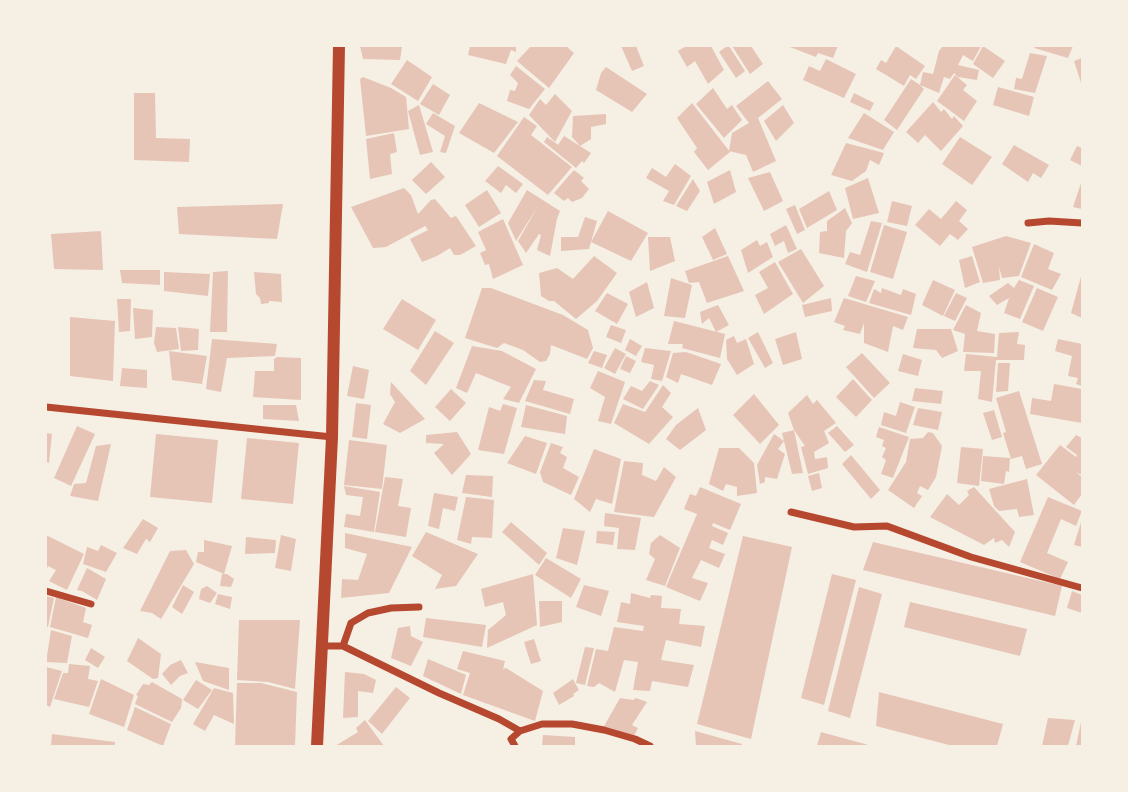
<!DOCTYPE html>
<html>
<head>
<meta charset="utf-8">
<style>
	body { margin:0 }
	#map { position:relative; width:1128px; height:792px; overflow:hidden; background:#f6efe4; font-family:Montserrat,sans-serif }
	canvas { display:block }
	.frame { position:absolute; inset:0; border:47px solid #f6efe4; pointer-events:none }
</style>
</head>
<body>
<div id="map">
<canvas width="1128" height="792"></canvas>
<div class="frame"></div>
</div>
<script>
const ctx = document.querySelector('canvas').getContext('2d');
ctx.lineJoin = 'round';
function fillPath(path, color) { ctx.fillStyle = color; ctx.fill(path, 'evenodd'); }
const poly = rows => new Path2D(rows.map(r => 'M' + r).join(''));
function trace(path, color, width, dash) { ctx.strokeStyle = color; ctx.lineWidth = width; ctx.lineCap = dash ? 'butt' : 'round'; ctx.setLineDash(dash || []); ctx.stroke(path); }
const building = poly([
	[360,46,402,47,400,60,363,59],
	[470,46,516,46,516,52,511,50,506,64,468,55],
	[531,46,566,46,574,53,549,88,517,61],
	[621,46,636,46,644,66,632,71],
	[686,46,711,46,724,70,708,84,695,61,687,67,678,51],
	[727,46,729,46,745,71,736,78,719,52],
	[732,46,751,46,763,64,750,74],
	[787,46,838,46,833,58,818,53,816,57],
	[896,46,925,66,916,79,910,75,904,86,876,69,881,60,886,63],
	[943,46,981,46,973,61,963,55,958,65,979,70,977,80,958,77,954,73,950,79,944,77,939,93,920,85,924,89,897,130,884,120,911,79,920,85,923,72,933,74,939,51],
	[983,46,1005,61,993,78,973,64],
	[1035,46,1073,46,1068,58,1034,48],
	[1030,53,1047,56,1035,93,1014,89,1016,78,1022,79],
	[1082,58,1082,86,1074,61],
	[826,59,856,74,844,98,803,80,809,66,820,71],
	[407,60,432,77,418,101,391,84],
	[516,66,545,89,529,109,507,101,510,90,515,91,518,83,510,75],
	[606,67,647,94,632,112,596,90,601,73],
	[955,75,967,85,963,90,977,101,964,121,937,101],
	[363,77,391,88,406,97,409,129,366,136,360,79],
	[768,81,782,99,758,118,776,161,753,172,746,155,729,151,732,133,749,123,736,106],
	[433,84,450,95,439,115,420,104],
	[998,87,1034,97,1029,116,993,105],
	[713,88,727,109,732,105,742,120,724,138,696,104],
	[134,93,155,93,156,138,190,139,189,162,134,160],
	[854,93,874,103,870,111,850,102],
	[555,94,572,111,555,142,529,115,540,99,546,105],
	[933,102,941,112,944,109,952,119,954,116,963,126,941,151,925,135,918,143,906,132],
	[479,103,518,122,494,153,459,133],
	[692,103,730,152,708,170,694,152,697,148,677,118],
	[419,105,433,152,420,155,408,111],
	[783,105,794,123,776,141,764,121],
	[433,113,455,126,446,153,440,152,445,136,426,124],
	[864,113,894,132,883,150,848,138],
	[606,114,606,124,591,127,591,139,580,146,572,137,573,116],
	[524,117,537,126,531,135,572,167,548,195,497,156],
	[394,133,397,152,390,154,392,174,370,179,366,139],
	[564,136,591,153,584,163,582,161,576,168,544,142,547,137,560,146,558,145],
	[960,137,992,157,972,185,942,164],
	[846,143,884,153,879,165,870,160,866,171,852,181,831,175],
	[1014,145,1049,165,1041,178,1033,173,1028,182,1002,164],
	[1077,146,1082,148,1082,166,1070,160],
	[431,162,445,177,426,194,412,180],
	[675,164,691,176,674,205,663,201,669,191,646,178,652,168,666,177],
	[498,166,523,184,516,193,506,185,501,193,485,181],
	[574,170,584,178,581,181,589,189,582,198,572,202,568,198,564,201,554,193],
	[730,170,736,192,714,204,707,182],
	[770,172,783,201,764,211,748,178],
	[868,178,879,213,853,219,845,188],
	[693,179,700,191,687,211,676,206],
	[1082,180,1082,209,1073,207],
	[404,188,411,195,418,214,431,200,435,199,451,218,456,216,476,246,460,255,454,255,450,248,437,256,422,262,410,239,428,230,425,226,386,247,373,248,351,207],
	[487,190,501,213,479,227,465,205],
	[527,190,560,211,557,219,550,256,537,250,541,235,539,234,526,253,518,241,538,206,516,241,508,223],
	[829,191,837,210,807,228,799,209],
	[892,201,912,206,907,226,887,222],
	[956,201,967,210,959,221,968,229,958,240,950,234,940,246,915,225,929,209,941,219],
	[283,204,277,239,179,234,177,207],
	[795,205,805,230,797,234,786,209],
	[845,208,852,223,846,231,844,258,819,253,820,232,827,231,827,221],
	[608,211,648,233,631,261,591,242,589,249,561,251,561,237,578,237,585,217,597,221,591,242],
	[503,219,523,265,493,279,489,264,485,265,480,253,486,250,478,232],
	[871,221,882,223,867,272,845,264,850,252,860,255],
	[786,225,797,249,788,253,784,241,775,246,770,234],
	[884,225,907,232,893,279,870,272],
	[715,228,727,254,713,260,702,237],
	[101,231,103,270,54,269,51,234],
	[1006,236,1031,243,1019,276,1002,278,999,267,1000,280,983,283,972,247],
	[648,237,670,237,675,261,650,271],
	[757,240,760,246,767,242,773,257,748,273,741,250],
	[1034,244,1054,253,1048,269,1061,274,1052,290,1021,277],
	[801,249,824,286,803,303,778,262],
	[594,256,617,273,597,301,576,319,554,301,549,301,541,296,539,273,557,268,573,279],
	[728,256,744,291,707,303,699,282,689,283,685,271],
	[972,256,980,282,965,288,959,260],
	[775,262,793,294,764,314,755,295,768,288,759,272],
	[120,270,160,270,160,285,122,283],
	[228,271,227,332,210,332,213,272],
	[164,272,210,274,208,296,164,291],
	[254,272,281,274,282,302,269,301,269,303,261,304,260,298,256,294],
	[1082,273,1082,318,1071,313],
	[856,276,875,281,866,302,848,296],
	[671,278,692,285,685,318,664,316],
	[933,280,955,290,943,316,922,305],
	[1019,280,1034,286,1020,319,1004,313,1009,298,997,305,989,296,1008,283,1014,288],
	[647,282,654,308,636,317,629,292],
	[482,288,491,288,563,315,588,330,593,348,587,359,551,345,550,354,546,361,540,362,523,350,504,343,497,348,465,338],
	[882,288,901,295,903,289,916,294,911,315,869,303,874,289,881,293],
	[1037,288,1058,297,1043,331,1022,322],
	[607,293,628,304,617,324,595,311],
	[956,293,967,298,955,321,944,316],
	[831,298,832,311,805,317,802,305],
	[844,298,908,317,903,330,893,326,888,352,864,343,864,323,860,334,843,330,845,326,834,322],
	[117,299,131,299,130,331,119,332],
	[402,299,436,320,418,350,383,329],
	[718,305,729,325,716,332,709,318,702,324,700,312],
	[966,305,981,313,977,331,995,334,994,353,963,352,965,334,953,330],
	[133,308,153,310,152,337,135,339],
	[70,317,115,321,113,381,70,376],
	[674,321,725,334,720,358,682,348,683,344,668,344],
	[611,325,626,330,621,343,606,337],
	[156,327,176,328,179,349,157,352,154,343],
	[178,327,199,329,198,350,181,351],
	[917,329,951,329,958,351,942,358,936,350,913,348],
	[435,331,454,343,426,385,410,371],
	[758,332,773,363,765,368,748,338],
	[796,332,802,359,783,365,775,339],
	[1019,332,1017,344,1025,345,1024,360,996,360,992,402,978,399,981,371,964,371,966,354,997,357,999,333],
	[734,336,737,343,746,339,754,364,737,375,727,359,726,340],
	[212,339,277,344,275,356,227,358,221,392,206,389],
	[630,339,642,346,636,356,625,350],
	[1058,339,1082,344,1082,386,1076,384,1078,378,1068,376,1072,356,1055,351],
	[472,346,502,351,536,369,519,403,503,399,511,387,476,373,467,393,456,388],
	[615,348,626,354,615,374,604,368],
	[645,348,671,351,662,381,651,379,654,365,641,362],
	[169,351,207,356,202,384,172,380],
	[594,351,607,355,602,368,588,363],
	[686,352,721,364,712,385,681,374,678,383,666,377,673,353],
	[862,353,890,383,874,398,846,367],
	[903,354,922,360,918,376,898,371],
	[626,356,636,361,630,373,620,369],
	[277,357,301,358,301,400,253,397,255,371,274,371,274,359],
	[998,363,1010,363,1008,391,996,392],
	[353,366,369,370,364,399,347,396],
	[122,368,147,370,147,388,120,386],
	[598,371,625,382,611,424,598,421,605,397,590,388],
	[853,379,872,400,856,417,836,397],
	[534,380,546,381,543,390,574,399,570,414,525,401],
	[650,381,659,385,643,409,623,399,631,386,642,391],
	[391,382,425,419,400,433,383,424,395,402,390,394],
	[1054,384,1082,389,1082,423,1030,414,1032,398,1051,401],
	[663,385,671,393,662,407,673,417,649,444,614,423,623,404,645,412],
	[915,388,943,391,941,404,912,401],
	[451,389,466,403,450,421,435,407],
	[1019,391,1042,464,1026,469,1022,456,1011,459,1003,433,1006,432,996,398],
	[754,394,779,425,760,444,733,415],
	[807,395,813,404,817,400,836,423,824,431,829,443,814,452,815,459,827,457,828,468,808,474,801,447,805,446,794,430,803,473,792,474,782,433,794,430,788,413],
	[900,402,915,407,906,433,881,425,884,412,896,416],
	[356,403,371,405,367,439,352,437],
	[503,404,517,408,504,454,478,450,489,407,500,411],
	[263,405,296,405,299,421,263,419],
	[526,405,567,416,565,434,521,427],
	[698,408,706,430,680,450,666,439,676,425],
	[918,408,942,412,938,430,913,425],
	[994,410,1002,437,992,440,983,413],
	[77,426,95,434,71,486,54,478],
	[837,426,854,445,845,452,828,433],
	[879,427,909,437,893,478,881,474,886,460,882,457,886,448,882,446,884,440,876,437],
	[457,432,471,454,452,475,434,453,444,444,426,443,426,435],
	[928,432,933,433,942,446,936,477,928,490,920,486,917,493,922,496,914,508,888,490,906,462,910,439,923,438],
	[46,433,52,434,49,463,46,462],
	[156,434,218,440,212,503,150,497],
	[774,434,784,441,778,449,785,454,777,479,765,477,765,482,760,484,757,465],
	[1076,435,1082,438,1082,475,1076,472,1082,477,1082,494,1074,505,1036,475,1060,445,1076,457,1077,455,1066,447],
	[525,436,547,443,536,474,507,463],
	[247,438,299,443,293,504,241,499],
	[349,440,387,445,382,489,344,485],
	[551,443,563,447,560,453,567,457,563,468,579,477,571,495,543,482,540,472],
	[111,444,98,501,70,496,74,484,86,483,96,446],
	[961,447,983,449,979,486,957,483],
	[719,448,739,448,754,463,757,493,737,496,737,487,726,484,723,491,709,484],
	[594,449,621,459,612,504,596,499,590,512,574,499],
	[851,455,880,490,871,499,842,464],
	[983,456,1010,458,1009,472,1006,471,1004,484,981,481],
	[624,461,643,463,642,475,656,481,664,467,676,477,654,517,614,512],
	[819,473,822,488,812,491,808,476],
	[466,475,493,476,492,497,462,493],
	[385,477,403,479,398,506,411,508,406,537,375,532],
	[1027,479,1034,515,1019,517,1017,509,999,511,994,506,989,489],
	[344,486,380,492,374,532,344,527,346,514,360,516,363,497,346,495],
	[700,487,741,504,730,530,713,523,712,526,728,533,723,545,712,540,709,548,725,554,719,568,701,560,692,578,708,583,700,601,666,587,697,514,684,509,690,494,696,496],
	[974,487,1015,532,1009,547,1002,540,995,543,994,538,984,545,930,517,947,494,959,505,969,495,967,491],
	[434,493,458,497,455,511,443,508,439,529,428,526],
	[466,497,494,500,492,538,472,537,471,544,457,540],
	[1048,497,1082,511,1076,526,1061,519,1047,553,1068,562,1060,579,1020,562],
	[605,513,641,518,635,550,617,549,619,528,604,526],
	[143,519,158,528,150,542,146,539,137,554,123,548],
	[1082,519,1082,547,1074,545],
	[511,522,547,553,539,565,502,532],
	[563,528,585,531,577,565,556,558],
	[597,531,615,532,613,545,596,543],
	[426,532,478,554,456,586,435,589,442,575,412,556],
	[345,533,412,547,389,593,341,598,342,579,358,580,367,554,345,548],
	[46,535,84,554,67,590,49,581,56,570,48,566,46,571],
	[281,535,296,539,291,571,275,568],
	[660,535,680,548,665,586,646,580,655,559,649,554,651,543],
	[743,536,792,547,751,739,697,724],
	[246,537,276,540,275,553,245,554],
	[204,540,232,546,224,574,196,562,198,552,204,552],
	[873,542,1062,586,1055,616,863,570],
	[101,545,117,553,106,572,83,564,87,547,98,551],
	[186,550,194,564,161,619,152,613,140,611,170,551],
	[546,558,581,579,571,598,535,575],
	[87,568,106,579,97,600,82,591,77,590],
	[222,574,227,574,234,579,231,587,220,586],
	[533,574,537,625,487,648,488,630,506,615,503,602,485,607,481,589],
	[832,574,856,580,824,705,801,698],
	[183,585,194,592,182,614,172,607],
	[584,585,609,591,601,616,576,607],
	[207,586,217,593,210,603,199,599,201,589],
	[859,587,882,594,850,718,828,711],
	[1072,591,1082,595,1082,613,1067,608],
	[631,593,650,598,651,595,662,596,661,608,681,609,679,624,705,626,701,647,666,640,661,660,694,665,688,687,652,681,650,691,633,690,638,662,624,660,615,692,599,683,594,687,587,686,596,649,608,651,614,627,643,631,644,626,617,622,621,602,630,604],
	[218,594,232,597,230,609,215,604],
	[46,596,54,598,48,627,46,627],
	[56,597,86,608,83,622,92,625,88,638,50,627],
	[539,601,562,601,562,622,540,627],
	[910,602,1027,629,1020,656,904,627],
	[426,618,486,625,482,647,423,637],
	[239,620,300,620,295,689,268,682,237,680],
	[410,626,411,636,423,642,411,666,391,658,398,628],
	[51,630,72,636,67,663,46,662],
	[138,638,161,654,158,678,153,679,127,661],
	[534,639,541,661,531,664,524,642],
	[585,647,594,648,585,685,576,683],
	[91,648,105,657,98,668,85,660],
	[463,651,505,661,503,669,506,668,543,691,535,721,463,695,470,673,457,669],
	[428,659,466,675,461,694,423,676],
	[181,660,188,673,180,676,171,685,162,674,170,665],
	[195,662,229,668,229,690,203,681],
	[69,664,90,666,88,679,98,681,89,707,54,699,63,673,68,673],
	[46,667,62,671,50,707,46,705],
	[345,672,364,674,376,680,373,693,358,691,358,717,343,718],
	[101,679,134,695,124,727,89,714],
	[573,679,579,690,573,694,574,696,559,705,553,693],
	[196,680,212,690,198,709,183,700],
	[152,682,182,699,181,708,172,722,135,704,138,696,136,695,143,684,149,685],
	[237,683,261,683,297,692,295,746,235,746],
	[396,687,410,698,382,734,368,721],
	[214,688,233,693,234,724,214,715,205,731,193,724],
	[879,692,1003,724,997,746,953,746,876,726],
	[620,698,633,700,636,698,647,702,632,725,638,728,634,736,603,728],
	[135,707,171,724,163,746,127,730],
	[1048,718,1075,720,1068,746,1042,746],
	[365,720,384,746,335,746,358,732,356,728],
	[1081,722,1082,746,1076,746],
	[695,731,742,744,742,746,696,746],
	[821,732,872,746,817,746],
	[52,734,115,742,115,746,51,746],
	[543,735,575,737,575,746,542,746]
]);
const minor = poly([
	[1028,223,1049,221,1082,223],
	[46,407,332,437],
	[791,512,854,527,887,526,971,557,1082,588],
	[46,591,91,604],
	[323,646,343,646,439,693,499,719,520,731,511,739,515,746],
	[343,646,351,623,368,613,391,608,419,607],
	[520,731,542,724,572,724,604,730,635,739,650,746]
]);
const tertiary = poly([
	[317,746,332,437,339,46]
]);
fillPath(building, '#e6c5b7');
trace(minor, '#b5482f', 7);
trace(tertiary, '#b5482f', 12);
</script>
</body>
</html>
